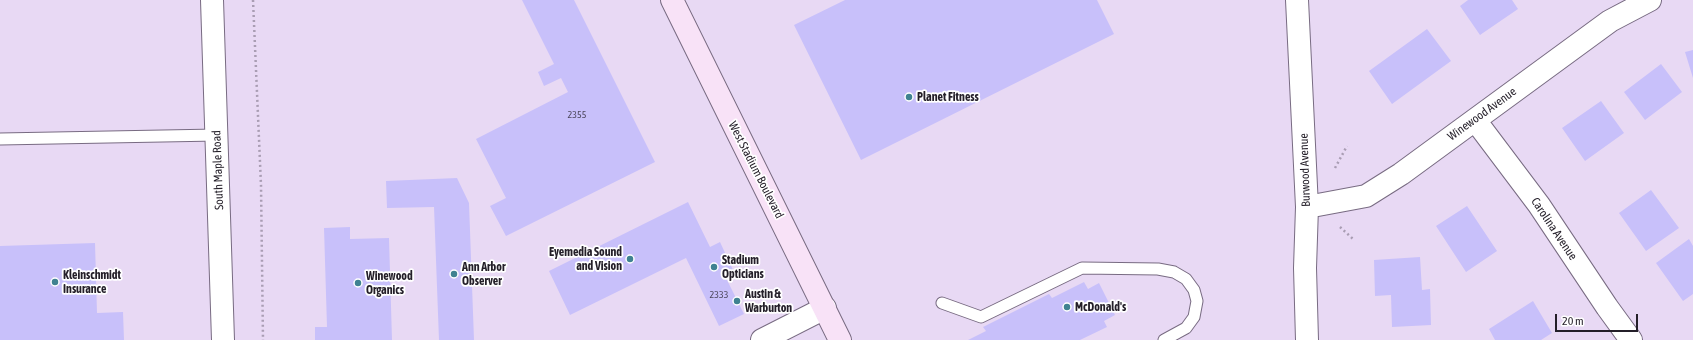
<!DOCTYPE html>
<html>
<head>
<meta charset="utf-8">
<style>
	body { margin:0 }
	#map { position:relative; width:1693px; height:340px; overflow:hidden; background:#e8d9f4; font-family:"Asap Condensed",sans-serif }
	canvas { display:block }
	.scale { position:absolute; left:1555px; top:314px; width:83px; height:18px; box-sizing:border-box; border:2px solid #241f29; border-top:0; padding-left:5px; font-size:12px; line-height:14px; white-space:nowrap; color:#241f29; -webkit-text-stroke:3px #fff; paint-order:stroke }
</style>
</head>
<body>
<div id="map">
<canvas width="1693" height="340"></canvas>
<div class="scale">20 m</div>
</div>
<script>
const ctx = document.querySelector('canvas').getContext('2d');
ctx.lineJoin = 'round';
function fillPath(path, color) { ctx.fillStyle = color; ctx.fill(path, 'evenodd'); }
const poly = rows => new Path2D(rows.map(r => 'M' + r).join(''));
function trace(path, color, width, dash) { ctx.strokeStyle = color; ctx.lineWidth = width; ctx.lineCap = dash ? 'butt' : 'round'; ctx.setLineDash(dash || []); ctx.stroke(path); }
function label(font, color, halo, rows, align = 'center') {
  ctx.font = font + ' "Asap Condensed",sans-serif'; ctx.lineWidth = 3.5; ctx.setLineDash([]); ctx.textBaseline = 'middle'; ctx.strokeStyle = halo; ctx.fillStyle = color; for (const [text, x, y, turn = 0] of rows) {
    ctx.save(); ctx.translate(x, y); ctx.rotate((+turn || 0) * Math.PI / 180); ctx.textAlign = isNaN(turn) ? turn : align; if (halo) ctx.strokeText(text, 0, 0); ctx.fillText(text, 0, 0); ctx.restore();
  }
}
const building = poly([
	[522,0,574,0,655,162,506,236,490,206,506,198,476,139,568,92,561,78,544,86,538,72,554,64],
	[845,0,1097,0,1114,34,861,160,794,25],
	[1468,0,1512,0,1518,9,1480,35,1460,6],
	[1427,29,1451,61,1392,104,1369,71],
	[1693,50,1693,78,1685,52],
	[1661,64,1682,92,1645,120,1624,92],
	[1601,101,1624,133,1585,161,1562,128],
	[457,178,469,203,474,340,439,340,434,207,387,208,386,181],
	[1651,190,1679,228,1646,251,1619,213],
	[688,202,710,247,720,242,734,272,725,276,744,314,719,326,686,258,570,315,549,271],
	[1467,206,1497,251,1466,272,1436,226],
	[350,227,350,239,389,238,392,340,315,340,315,327,327,327,324,228],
	[1689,239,1693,246,1693,294,1683,301,1656,263],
	[95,243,97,313,123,312,124,340,0,340,0,246],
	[1420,257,1422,290,1430,289,1431,325,1392,327,1391,295,1375,296,1374,260],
	[1084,282,1088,289,1099,283,1115,315,1104,321,1107,327,1080,340,968,340,986,331,983,327,1049,294,1052,298],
	[1533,301,1552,333,1541,340,1495,340,1489,329]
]);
const path = poly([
	[253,0,261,185,263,340],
	[1335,168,1347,146],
	[1340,227,1353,239]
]);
const service = poly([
	[0,139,217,135],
	[942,303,981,317,1082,268,1158,269,1174,272,1186,279,1194,290,1197,301,1194,317,1186,328,1164,340]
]);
const minor = poly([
	[1297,0,1307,207,1305,268,1307,340],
	[1475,120,1539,205,1607,307,1631,340],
	[1307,207,1366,196,1401,174,1610,21,1650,0],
	[762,340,825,308]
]);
const tertiary = poly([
	[212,0,223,340]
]);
const secondary = poly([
	[672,0,840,340]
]);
const markers = [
	[909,97,4,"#3f8291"],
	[630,259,4,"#3f8291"],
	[714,267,4,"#3f8291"],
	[454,274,4,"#3f8291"],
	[55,282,4,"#3f8291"],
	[358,283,4,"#3f8291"],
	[737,301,4,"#3f8291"],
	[1067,307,4,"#3f8291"]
];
const numberNames = [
	["2355",577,115],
	["2333",719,295]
];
const poiNames = [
	["Planet Fitness",917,97],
	["Eyemedia Sound",622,252,"right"],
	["and Vision",622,266,"right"],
	["Stadium",722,260],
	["Opticians",722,274],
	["Ann Arbor",462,267],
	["Observer",462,281],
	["Kleinschmidt",63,275],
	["Insurance",63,289],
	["Winewood",366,276],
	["Organics",366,290],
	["Austin &",745,294],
	["Warburton",745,308],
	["McDonald's",1075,307]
];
const streetNames = [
	["Winewood Avenue",1482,114,-36],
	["South Maple Road",218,170,-92],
	["West Stadium Boulevard",756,170,63],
	["Burwood Avenue",1305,170,-92],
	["Carolina Avenue",1554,229,56]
];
fillPath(building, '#c8c0fa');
trace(service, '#786b82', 13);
trace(minor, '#786b82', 24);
trace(tertiary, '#786b82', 24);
trace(secondary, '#786b82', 24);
trace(path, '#a99db3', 2.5, [2, 3]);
trace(service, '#fff', 11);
trace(minor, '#fff', 22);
trace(tertiary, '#fff', 22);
trace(secondary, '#f8e2f7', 22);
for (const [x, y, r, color] of markers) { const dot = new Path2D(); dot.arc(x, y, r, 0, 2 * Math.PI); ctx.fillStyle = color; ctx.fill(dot); trace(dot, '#fff', 1.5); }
label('10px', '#4d475d', null, numberNames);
label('bold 12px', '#241f29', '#fff', poiNames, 'left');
label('12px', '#241f29', '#fff', streetNames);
</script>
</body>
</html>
